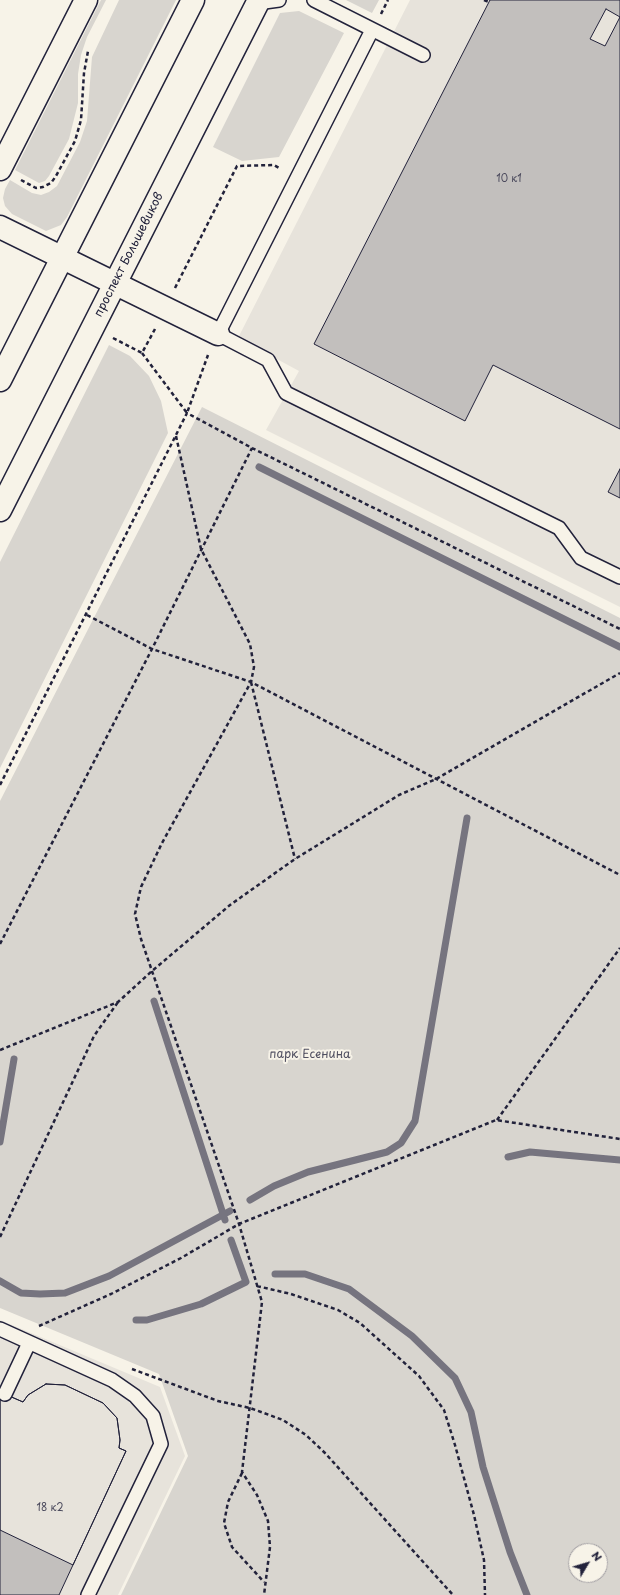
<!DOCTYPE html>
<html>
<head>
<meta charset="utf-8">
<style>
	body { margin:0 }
	#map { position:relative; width:620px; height:1595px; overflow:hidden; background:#f7f3e8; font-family:"Playpen Sans",sans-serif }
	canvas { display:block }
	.north { position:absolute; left:568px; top:1543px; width:40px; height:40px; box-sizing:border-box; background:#f7f3e8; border:1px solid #a29fa3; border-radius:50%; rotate:52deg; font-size:11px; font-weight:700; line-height:16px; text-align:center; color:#22223b }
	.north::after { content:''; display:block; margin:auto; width:14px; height:18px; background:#22223b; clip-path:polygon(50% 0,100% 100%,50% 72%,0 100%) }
</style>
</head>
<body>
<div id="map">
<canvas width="620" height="1595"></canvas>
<div class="north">N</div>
</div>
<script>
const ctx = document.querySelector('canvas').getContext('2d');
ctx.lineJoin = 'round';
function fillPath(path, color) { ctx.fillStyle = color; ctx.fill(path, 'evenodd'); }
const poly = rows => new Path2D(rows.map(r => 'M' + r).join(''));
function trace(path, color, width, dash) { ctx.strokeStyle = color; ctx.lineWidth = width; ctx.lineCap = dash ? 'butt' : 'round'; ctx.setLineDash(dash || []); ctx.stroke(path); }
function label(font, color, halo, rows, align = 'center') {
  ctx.font = font + ' "Playpen Sans",sans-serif'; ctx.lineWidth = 4; ctx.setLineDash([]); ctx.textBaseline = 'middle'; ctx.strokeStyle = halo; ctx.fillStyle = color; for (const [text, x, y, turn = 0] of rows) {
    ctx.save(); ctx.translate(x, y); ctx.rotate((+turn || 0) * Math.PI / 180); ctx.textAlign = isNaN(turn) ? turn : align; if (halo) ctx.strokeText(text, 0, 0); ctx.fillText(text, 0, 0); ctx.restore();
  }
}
const built = poly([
	[410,0,620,0,620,607,266,430,299,371,238,338],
	[0,1320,160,1387,185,1456,118,1595,0,1595]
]);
const green = poly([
	[101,0,106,0,87,37,81,55,78,74,78,103,69,139,49,176,45,181,39,183,15,170],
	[119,0,176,0,67,217,61,225,46,231,12,214,5,206,3,198,5,189,10,180,32,193,41,195,49,192,57,186,80,142,87,121,92,57],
	[346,0,379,0,372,13],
	[299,11,344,33,279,157,242,161,213,147,280,13],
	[109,345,130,356,149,376,161,401,168,433,0,768,0,562],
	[202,407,620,618,620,1595,121,1595,188,1456,159,1374,0,1308,0,801],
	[576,1551,600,1551,600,1575,576,1575]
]);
const stream = poly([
	[259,467,620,647],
	[154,1001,225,1220],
	[0,1142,14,1059],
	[508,1157,530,1152,620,1160],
	[250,1200,274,1186,308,1172,387,1152,401,1143,415,1121,467,818],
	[275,1274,305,1274,349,1289,412,1336,455,1378,471,1412,483,1467,510,1552,527,1595],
	[0,1281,21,1293,40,1294,65,1293,109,1276,230,1211],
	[136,1320,147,1320,201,1304,246,1282,231,1240]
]);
const building = poly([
	[490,0,620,0,620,429,493,365,465,421,314,344,490,0],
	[606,9,620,17,605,46,590,39,606,9],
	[620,469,620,498,608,492,620,469],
	[46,1384,65,1385,103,1403,117,1418,120,1440,119,1448,126,1451,59,1595,0,1595,0,1392,23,1402,28,1395,46,1384],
	[46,1384,65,1385,103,1403,117,1418,120,1440,119,1448,126,1451,73,1565,0,1530,0,1392,23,1402,28,1395,46,1384]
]);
const path = poly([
	[484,0,489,2],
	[381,14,388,0],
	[21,180,36,188,43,187,51,183,56,176,75,141,81,120,84,73,88,51],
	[175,288,237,166,274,165,281,169],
	[113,338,142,353,155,329],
	[142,353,187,413,208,355],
	[176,436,201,549,250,644,254,667,251,682,162,843,141,887,135,914,141,939,239,1224,262,1302,242,1472,257,1495,268,1521,270,1547,264,1595],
	[87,615,152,649,251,682,620,875],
	[251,682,295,859],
	[0,785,187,413,252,448,620,629],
	[0,944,152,649,252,448],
	[0,1050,118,1002,152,971,230,905,295,859,399,795,436,779,620,673],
	[497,1120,620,948],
	[0,1237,94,1036,118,1002],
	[257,1286,291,1294,338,1310,360,1323,419,1376,444,1410,455,1445,474,1515,484,1560,485,1595],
	[39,1326,111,1294,181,1258,239,1224,496,1120,620,1139],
	[132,1369,218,1401,250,1408,283,1420,306,1435,325,1453,453,1595],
	[242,1473,228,1502,224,1523,232,1547,264,1582]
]);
const service = poly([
	[314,0,423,55],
	[257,3,279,0],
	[372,30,218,334,268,360,286,393,559,528,581,558,620,577],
	[0,1329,112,1380,135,1396,153,1416,161,1444,88,1595],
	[5,1394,29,1343]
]);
const minor = poly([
	[0,169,86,0],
	[0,227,218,334]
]);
const primary = poly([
	[0,380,193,0],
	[0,510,259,0]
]);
const numberNames = [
	["10 к1",509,179],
	["18 к2",50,1508]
];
const streetNames = [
	["проспект Большевиков",129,255,-63]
];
const parkNames = [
	["парк Есенина",310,1055]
];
fillPath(built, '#e7e3db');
fillPath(green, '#d8d5cf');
trace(stream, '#76747f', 7);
fillPath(building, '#c2bfbd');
trace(building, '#22223b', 1);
trace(service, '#22223b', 16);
trace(minor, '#22223b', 25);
trace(primary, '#22223b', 25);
trace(path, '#22223b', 2.5, [4, 3]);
trace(service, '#f7f3e8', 13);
trace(minor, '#f7f3e8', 22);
trace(primary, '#f7f3e8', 22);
label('10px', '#4a495c', null, numberNames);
label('12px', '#22223b', '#f7f3e8', streetNames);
label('12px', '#504f60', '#f7f3e8', parkNames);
</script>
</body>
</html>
